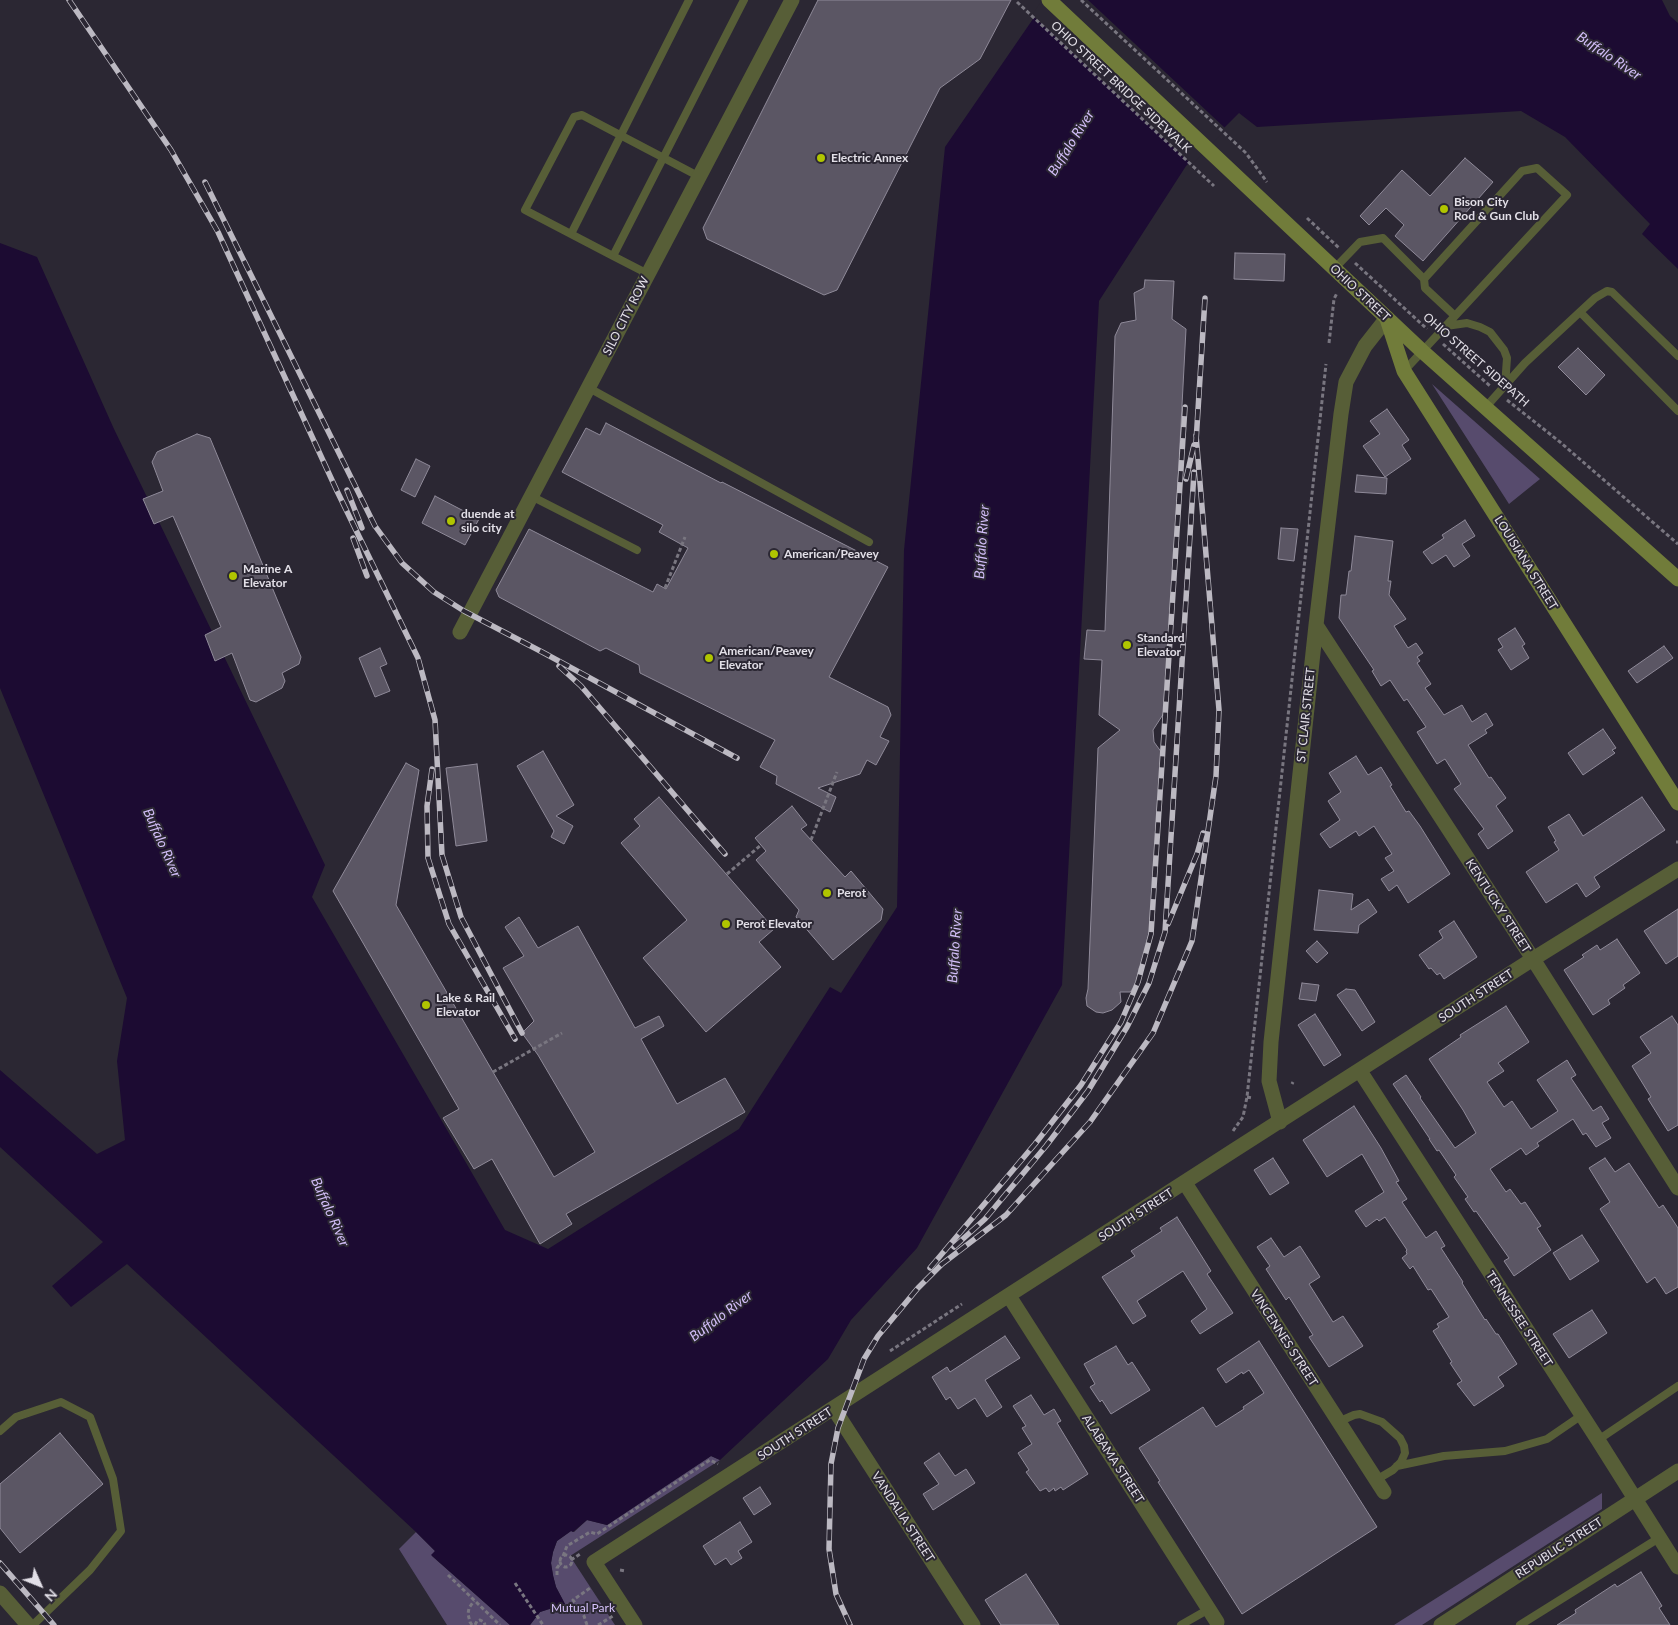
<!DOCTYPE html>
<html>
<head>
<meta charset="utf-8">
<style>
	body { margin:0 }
	#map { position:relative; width:1678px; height:1625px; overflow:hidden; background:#2b2733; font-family:Lato,sans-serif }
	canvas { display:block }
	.north { position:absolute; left:15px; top:1560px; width:50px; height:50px; -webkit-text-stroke:4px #2b2733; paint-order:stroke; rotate:134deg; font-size:14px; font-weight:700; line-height:20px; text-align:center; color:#e2dfe7 }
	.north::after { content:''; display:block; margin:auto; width:18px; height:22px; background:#e2dfe7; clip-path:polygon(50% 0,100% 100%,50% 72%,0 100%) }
</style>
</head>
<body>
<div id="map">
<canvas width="1678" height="1625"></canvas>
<div class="north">N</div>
</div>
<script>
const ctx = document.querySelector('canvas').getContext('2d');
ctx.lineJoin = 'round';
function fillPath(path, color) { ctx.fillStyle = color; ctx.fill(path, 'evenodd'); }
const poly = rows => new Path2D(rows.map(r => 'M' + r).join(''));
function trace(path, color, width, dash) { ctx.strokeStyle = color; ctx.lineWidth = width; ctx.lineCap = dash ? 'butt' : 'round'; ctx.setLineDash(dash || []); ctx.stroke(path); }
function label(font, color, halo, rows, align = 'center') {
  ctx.font = font + ' Lato,sans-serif'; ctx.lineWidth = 4; ctx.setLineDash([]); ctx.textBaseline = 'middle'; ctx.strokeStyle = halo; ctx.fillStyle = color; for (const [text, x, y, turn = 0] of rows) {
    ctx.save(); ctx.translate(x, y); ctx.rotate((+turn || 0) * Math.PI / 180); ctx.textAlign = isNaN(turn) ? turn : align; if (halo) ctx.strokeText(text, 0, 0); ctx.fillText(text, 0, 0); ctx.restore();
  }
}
const green = poly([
	[1432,384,1540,479,1509,504],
	[711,1456,720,1460,570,1556,615,1625,530,1625,540,1612,565,1604,556,1587,553,1576,551,1563,553,1552,557,1541,571,1531,574,1532,587,1520,607,1525],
	[1602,1493,1602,1509,1422,1625,1394,1625],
	[416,1532,435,1551,432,1556,510,1625,447,1625,399,1549]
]);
const water = poly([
	[1046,0,1662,0,1670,16,1678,23,1678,269,1642,234,1650,224,1565,137,1521,111,1257,127,1239,113,1186,166,1099,301,1062,985,917,1248,851,1320,828,1359,720,1460,711,1456,607,1525,587,1520,573,1532,571,1531,557,1541,553,1552,551,1563,553,1575,556,1587,565,1604,540,1612,530,1625,510,1625,431,1555,435,1551,416,1532,127,1264,71,1307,52,1286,103,1242,0,1147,0,1070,97,1154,125,1140,117,1061,127,998,0,688,0,243,37,257,114,429,325,865,312,897,505,1230,548,1249,739,1129,830,987,841,993,897,907,904,550,945,147]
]);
const pier = poly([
	[1042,0,1088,0,1226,129,1192,165,1032,15]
]);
const building = poly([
	[818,0,1011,0,980,59,940,88,837,290,824,295,707,239,703,228,818,0],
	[1465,158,1493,182,1423,261,1395,236,1404,225,1386,208,1369,225,1360,216,1402,170,1430,196,1465,158],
	[1235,253,1285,254,1284,281,1234,279,1235,253],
	[1145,280,1174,281,1172,319,1186,329,1175,539,1164,713,1153,730,1154,742,1162,753,1150,930,1142,963,1139,968,1136,985,1130,992,1120,992,1121,1002,1112,1010,1103,1013,1096,1012,1087,1006,1086,998,1088,989,1098,748,1120,730,1099,715,1102,660,1084,659,1087,630,1105,631,1115,336,1121,323,1136,320,1134,293,1144,288,1145,280],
	[1578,348,1605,375,1586,395,1558,367,1578,348],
	[1387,409,1409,440,1402,445,1411,459,1385,477,1363,446,1380,434,1370,421,1387,409],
	[606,423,721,483,722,482,888,567,829,677,888,707,891,715,880,737,889,741,876,765,867,760,860,774,818,788,836,797,830,812,776,784,777,776,760,767,775,740,640,673,639,665,606,648,600,651,499,597,496,590,529,529,653,592,657,584,666,589,688,548,659,532,663,525,562,472,586,428,600,435,606,423],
	[197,434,210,438,301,657,299,664,282,673,285,681,282,688,256,702,250,700,232,653,215,661,205,635,221,627,173,516,154,524,143,499,163,491,152,462,157,452,197,434],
	[416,459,430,466,415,497,401,490,416,459],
	[1357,475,1387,478,1386,494,1355,492,1357,475],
	[435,496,479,519,465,545,422,523,435,496],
	[1465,520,1475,536,1462,544,1470,556,1454,567,1446,555,1432,564,1423,552,1444,538,1442,535,1465,520],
	[1281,528,1298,529,1294,561,1278,559,1281,528],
	[1355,536,1393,541,1388,581,1391,581,1389,595,1406,619,1394,626,1408,648,1416,643,1423,653,1417,657,1420,661,1417,663,1431,684,1425,688,1444,715,1462,705,1472,722,1486,713,1493,725,1485,730,1487,733,1468,745,1489,778,1491,777,1506,798,1496,806,1513,831,1488,849,1478,834,1484,829,1454,789,1461,784,1445,759,1437,764,1417,732,1426,727,1407,699,1404,701,1390,680,1381,686,1372,671,1374,670,1339,618,1341,595,1346,595,1349,571,1351,571,1355,536],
	[1515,628,1525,644,1522,646,1529,658,1511,670,1498,650,1503,647,1498,639,1515,628],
	[1664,646,1673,658,1637,683,1628,671,1664,646],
	[380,648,387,664,380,667,390,691,375,697,359,658,380,648],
	[1603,729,1616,748,1612,750,1615,753,1583,775,1568,753,1603,729],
	[543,751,574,805,556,816,573,826,564,844,551,837,554,831,517,766,543,751],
	[1356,756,1368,775,1381,767,1392,785,1390,786,1406,812,1409,811,1420,826,1450,874,1408,903,1397,885,1389,891,1381,879,1394,871,1385,858,1392,854,1374,826,1359,836,1356,831,1330,848,1320,834,1340,820,1328,801,1341,792,1329,773,1356,756],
	[406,763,419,770,396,905,554,1177,595,1152,538,1055,522,1033,534,1021,503,968,524,956,505,927,519,917,538,948,578,926,635,1028,659,1016,664,1026,641,1039,677,1104,725,1078,745,1112,566,1214,572,1224,540,1244,492,1159,474,1169,443,1118,459,1109,333,891,406,763],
	[477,764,487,841,456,846,446,768,477,764],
	[659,797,774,929,759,942,781,967,706,1032,643,958,687,920,621,843,640,826,634,819,659,797],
	[1642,797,1665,830,1594,877,1600,887,1586,897,1577,883,1546,903,1526,872,1559,850,1554,842,1556,841,1548,827,1569,814,1583,836,1642,797],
	[792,806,807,825,801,829,845,877,851,871,883,909,881,920,833,960,796,917,799,910,756,860,766,851,755,838,792,806],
	[1319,890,1353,894,1351,910,1368,899,1377,912,1359,925,1358,933,1314,930,1319,890],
	[1678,909,1678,956,1666,964,1644,931,1678,909],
	[1454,921,1477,957,1444,979,1440,973,1437,975,1431,968,1429,969,1419,955,1443,938,1439,931,1454,921],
	[1617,939,1640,973,1623,985,1625,988,1608,1000,1610,1004,1593,1015,1564,970,1584,957,1582,955,1597,945,1600,950,1617,939],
	[1317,941,1328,953,1317,963,1306,951,1317,941],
	[1302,983,1319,985,1316,1001,1299,999,1302,983],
	[1346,989,1355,990,1375,1022,1362,1031,1337,995,1346,989],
	[1506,1006,1529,1042,1498,1063,1504,1071,1487,1082,1504,1107,1512,1101,1531,1129,1558,1111,1537,1080,1567,1060,1576,1075,1571,1078,1593,1111,1601,1106,1609,1119,1602,1123,1611,1138,1596,1147,1586,1133,1583,1135,1573,1119,1537,1143,1539,1146,1526,1155,1521,1148,1490,1169,1506,1192,1510,1189,1521,1204,1525,1202,1541,1226,1537,1228,1551,1250,1514,1276,1504,1261,1509,1258,1476,1211,1474,1212,1465,1199,1468,1197,1454,1177,1456,1175,1439,1150,1437,1151,1429,1139,1430,1139,1393,1084,1406,1075,1421,1097,1420,1098,1455,1148,1476,1133,1463,1110,1429,1059,1461,1037,1460,1035,1506,1006],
	[1315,1014,1341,1055,1324,1066,1298,1025,1315,1014],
	[1672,1016,1678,1025,1678,1125,1668,1131,1648,1099,1651,1097,1632,1066,1651,1053,1640,1037,1672,1016],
	[1354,1106,1381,1148,1399,1181,1396,1182,1407,1199,1402,1202,1426,1238,1436,1231,1445,1246,1441,1248,1463,1282,1462,1283,1485,1320,1486,1319,1496,1334,1498,1334,1517,1364,1498,1377,1504,1386,1474,1406,1457,1384,1462,1381,1450,1363,1452,1362,1433,1331,1439,1327,1437,1324,1449,1317,1431,1289,1428,1290,1413,1266,1410,1269,1402,1258,1407,1254,1406,1251,1407,1250,1385,1217,1379,1221,1377,1219,1366,1227,1355,1211,1384,1192,1362,1154,1327,1177,1303,1140,1354,1106],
	[1273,1158,1289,1183,1270,1195,1254,1170,1273,1158],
	[1605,1158,1615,1172,1629,1163,1659,1208,1663,1205,1678,1228,1678,1287,1666,1294,1655,1277,1647,1283,1600,1209,1610,1202,1589,1168,1605,1158],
	[1177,1217,1211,1271,1207,1274,1233,1313,1200,1334,1191,1321,1207,1309,1183,1271,1137,1301,1146,1316,1133,1324,1102,1277,1135,1256,1131,1251,1162,1231,1160,1228,1177,1217],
	[1582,1235,1599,1261,1570,1280,1553,1253,1582,1235],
	[1271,1238,1284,1257,1300,1246,1320,1277,1309,1284,1333,1322,1343,1316,1363,1346,1329,1367,1309,1337,1313,1335,1289,1297,1286,1300,1266,1269,1270,1266,1257,1247,1271,1238],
	[1592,1310,1607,1333,1569,1358,1553,1334,1592,1310],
	[1005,1336,1020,1358,985,1380,1002,1407,987,1417,975,1398,958,1409,950,1397,946,1400,932,1377,947,1367,950,1372,1005,1336],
	[1259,1341,1377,1527,1242,1614,1158,1482,1160,1481,1139,1448,1203,1407,1216,1427,1244,1409,1243,1407,1264,1393,1249,1370,1243,1374,1242,1372,1226,1383,1217,1369,1259,1341],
	[1116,1346,1128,1365,1132,1362,1150,1390,1111,1414,1102,1400,1100,1402,1090,1387,1095,1384,1084,1364,1116,1346],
	[1031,1395,1044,1415,1054,1409,1061,1421,1057,1423,1088,1474,1063,1490,1061,1487,1055,1491,1054,1488,1049,1492,1046,1488,1040,1491,1026,1472,1029,1470,1018,1453,1032,1444,1022,1428,1026,1426,1013,1406,1031,1395],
	[60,1433,103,1484,20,1553,0,1528,0,1484,60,1433],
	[939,1453,955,1476,966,1469,975,1483,933,1510,923,1494,939,1484,924,1463,939,1453],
	[760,1487,771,1504,754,1515,743,1498,760,1487],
	[740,1522,752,1542,738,1551,742,1558,731,1565,726,1558,715,1565,703,1546,740,1522],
	[1641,1572,1662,1606,1659,1608,1670,1625,1557,1625,1576,1613,1575,1610,1615,1584,1617,1587,1641,1572],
	[1026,1574,1059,1625,1001,1625,985,1600,1026,1574]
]);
const path = poly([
	[1081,0,1246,153,1267,182],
	[1017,2,1214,186],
	[1307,218,1339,248],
	[1355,263,1427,329],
	[1329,343,1334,299,1337,293],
	[1443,344,1490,386],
	[1507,400,1560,442,1678,544],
	[665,588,685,537],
	[811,840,837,772],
	[1676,842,1678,842],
	[727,874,761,845],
	[493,1072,562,1033],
	[1292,1084,1293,1082],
	[1247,1097,1253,1098],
	[1233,1131,1243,1117,1247,1097,1326,364],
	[890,1351,962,1304],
	'560 1561a6 6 0 1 1 12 0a6 6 0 1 1-12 0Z',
	[563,1556,567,1546,590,1532,597,1534,710,1460,718,1464],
	[571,1560,580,1554],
	[620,1570,626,1571],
	[448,1575,500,1625],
	[557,1575,557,1568,560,1564],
	[515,1583,543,1625],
	[472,1625,470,1622,468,1614,469,1608,474,1601],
	[475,1625,477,1621,480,1620,484,1622,485,1625],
	[587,1625,584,1616,573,1600,590,1588],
	[598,1625,613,1616]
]);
const lane = poly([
	[571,234,689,0],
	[613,256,525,210,574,117,582,115,700,177],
	[1334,269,1360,242,1383,238,1424,279],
	[648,274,613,256,744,0],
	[1580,312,1678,411],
	[1446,326,1467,323,1480,327,1490,332,1504,350,1507,358,1505,386],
	[1404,371,1567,195,1537,168,1522,171,1424,279,1425,288,1455,316],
	[589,388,869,542],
	[1485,408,1525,363,1595,298,1607,291,1612,292,1678,356],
	[531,496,637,550],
	[1338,1422,1354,1415,1360,1414,1382,1422,1400,1438,1404,1446,1405,1453,1401,1462,1393,1470,1376,1480],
	[0,1431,16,1417,61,1402,90,1417,113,1479,121,1531,90,1570,33,1625],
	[1598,1440,1678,1386],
	[1397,1466,1444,1456,1505,1451,1547,1439,1582,1415],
	[1181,1625,1209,1609],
	[1520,1625,1659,1538]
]);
const street = poly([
	[1316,625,1533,959,1678,1188],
	[460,632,792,0],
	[1360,1071,1598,1440,1678,1567],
	[1280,1122,1269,1081,1271,1042,1316,625,1341,414,1346,382,1365,346,1387,318],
	[1185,1183,1384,1492],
	[1009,1296,1217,1622],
	[834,1409,973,1625],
	[0,1593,28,1625],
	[635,1625,594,1562,1236,1149,1533,959,1678,869],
	[1441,1625,1678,1471]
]);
const secondary = poly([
	[1049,0,1422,351,1678,579],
	[1387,319,1404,371,1678,803]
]);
const rail = poly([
	[69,0,171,150,218,232,337,491,418,658,435,720,442,855,461,917,522,1033],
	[205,182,375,526,402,563,434,592,464,611,544,653,737,758],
	[1196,442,1205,298],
	[1186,479,1194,445],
	[347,490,362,528],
	[353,538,367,576],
	[559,666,581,686,725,854],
	[432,769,427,806,428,858,449,924,515,1039],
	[1168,924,1197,854,1203,833],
	[954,1247,985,1219,1046,1146,1088,1091,1127,1027,1149,983,1165,932,1194,472],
	[930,1268,1035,1144,1081,1085,1121,1022,1138,982,1151,934,1185,407],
	[0,1563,54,1625],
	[850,1625,836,1594,829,1549,831,1464,838,1428,864,1359,878,1336,918,1288,942,1264,1006,1215,1090,1122,1153,1033,1192,941,1216,776,1219,710,1196,435]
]);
const markers = [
	[821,158,5,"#b0c500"],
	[1444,209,5,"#b0c500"],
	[451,521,5,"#b0c500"],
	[774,554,5,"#b0c500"],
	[233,576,5,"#b0c500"],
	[1127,645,5,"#b0c500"],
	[709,658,5,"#b0c500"],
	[827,893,5,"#b0c500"],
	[726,924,5,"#b0c500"],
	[426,1005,5,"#b0c500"]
];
const streetNames = [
	["OHIO STREET BRIDGE SIDEWALK",1121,87,43],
	["OHIO STREET",1360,293,43],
	["SILO CITY ROW",626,316,-63],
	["OHIO STREET SIDEPATH",1476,360,41],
	["LOUISIANA STREET",1526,563,58],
	["ST CLAIR STREET",1306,715,-84],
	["KENTUCKY STREET",1498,906,57],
	["SOUTH STREET",1476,996,-33],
	["SOUTH STREET",1136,1215,-33],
	["TENNESSEE STREET",1519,1319,57],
	["VINCENNES STREET",1284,1338,57],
	["SOUTH STREET",795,1434,-33],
	["ALABAMA STREET",1113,1459,57],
	["VANDALIA STREET",903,1517,57],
	["REPUBLIC STREET",1559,1548,-33]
];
const poiNames = [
	["Electric Annex",831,158],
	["Bison City",1454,202],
	["Rod & Gun Club",1454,216],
	["duende at",461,514],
	["silo city",461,528],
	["American/Peavey",784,554],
	["Marine A",243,569],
	["Elevator",243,583],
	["Standard",1137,638],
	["Elevator",1137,652],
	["American/Peavey",719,651],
	["Elevator",719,665],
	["Perot",837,893],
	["Perot Elevator",736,924],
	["Lake & Rail",436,998],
	["Elevator",436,1012]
];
const parkNames = [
	["Mutual Park",583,1608]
];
const waterNames = [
	["Buffalo River",1609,56,34],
	["Buffalo River",1071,143,-58],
	["Buffalo River",982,542,-86],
	["Buffalo River",162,843,66],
	["Buffalo River",955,946,-86],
	["Buffalo River",330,1212,66],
	["Buffalo River",721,1316,-37]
];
fillPath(green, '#574b6d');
fillPath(water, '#1c0b32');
fillPath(pier, '#2b2733');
fillPath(building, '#5b5664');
trace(building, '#8f8a99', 1);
trace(path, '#797680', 3, [4, 2.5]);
trace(lane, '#575e37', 8);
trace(street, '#575e37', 15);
trace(secondary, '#717c3a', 15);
trace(rail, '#bcb9c2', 5.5);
trace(rail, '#2b2733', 4, [11]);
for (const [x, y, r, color] of markers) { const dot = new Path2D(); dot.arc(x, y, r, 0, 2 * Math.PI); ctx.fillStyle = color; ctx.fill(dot); trace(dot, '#2b2733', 2); }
label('12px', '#e2dfe7', '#2b2733', streetNames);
label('bold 12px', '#e2dfe7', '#2b2733', poiNames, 'left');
label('12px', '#d7c3fd', '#2b2733', parkNames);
label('italic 14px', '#d2bef8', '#2b2733', waterNames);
</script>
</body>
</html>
